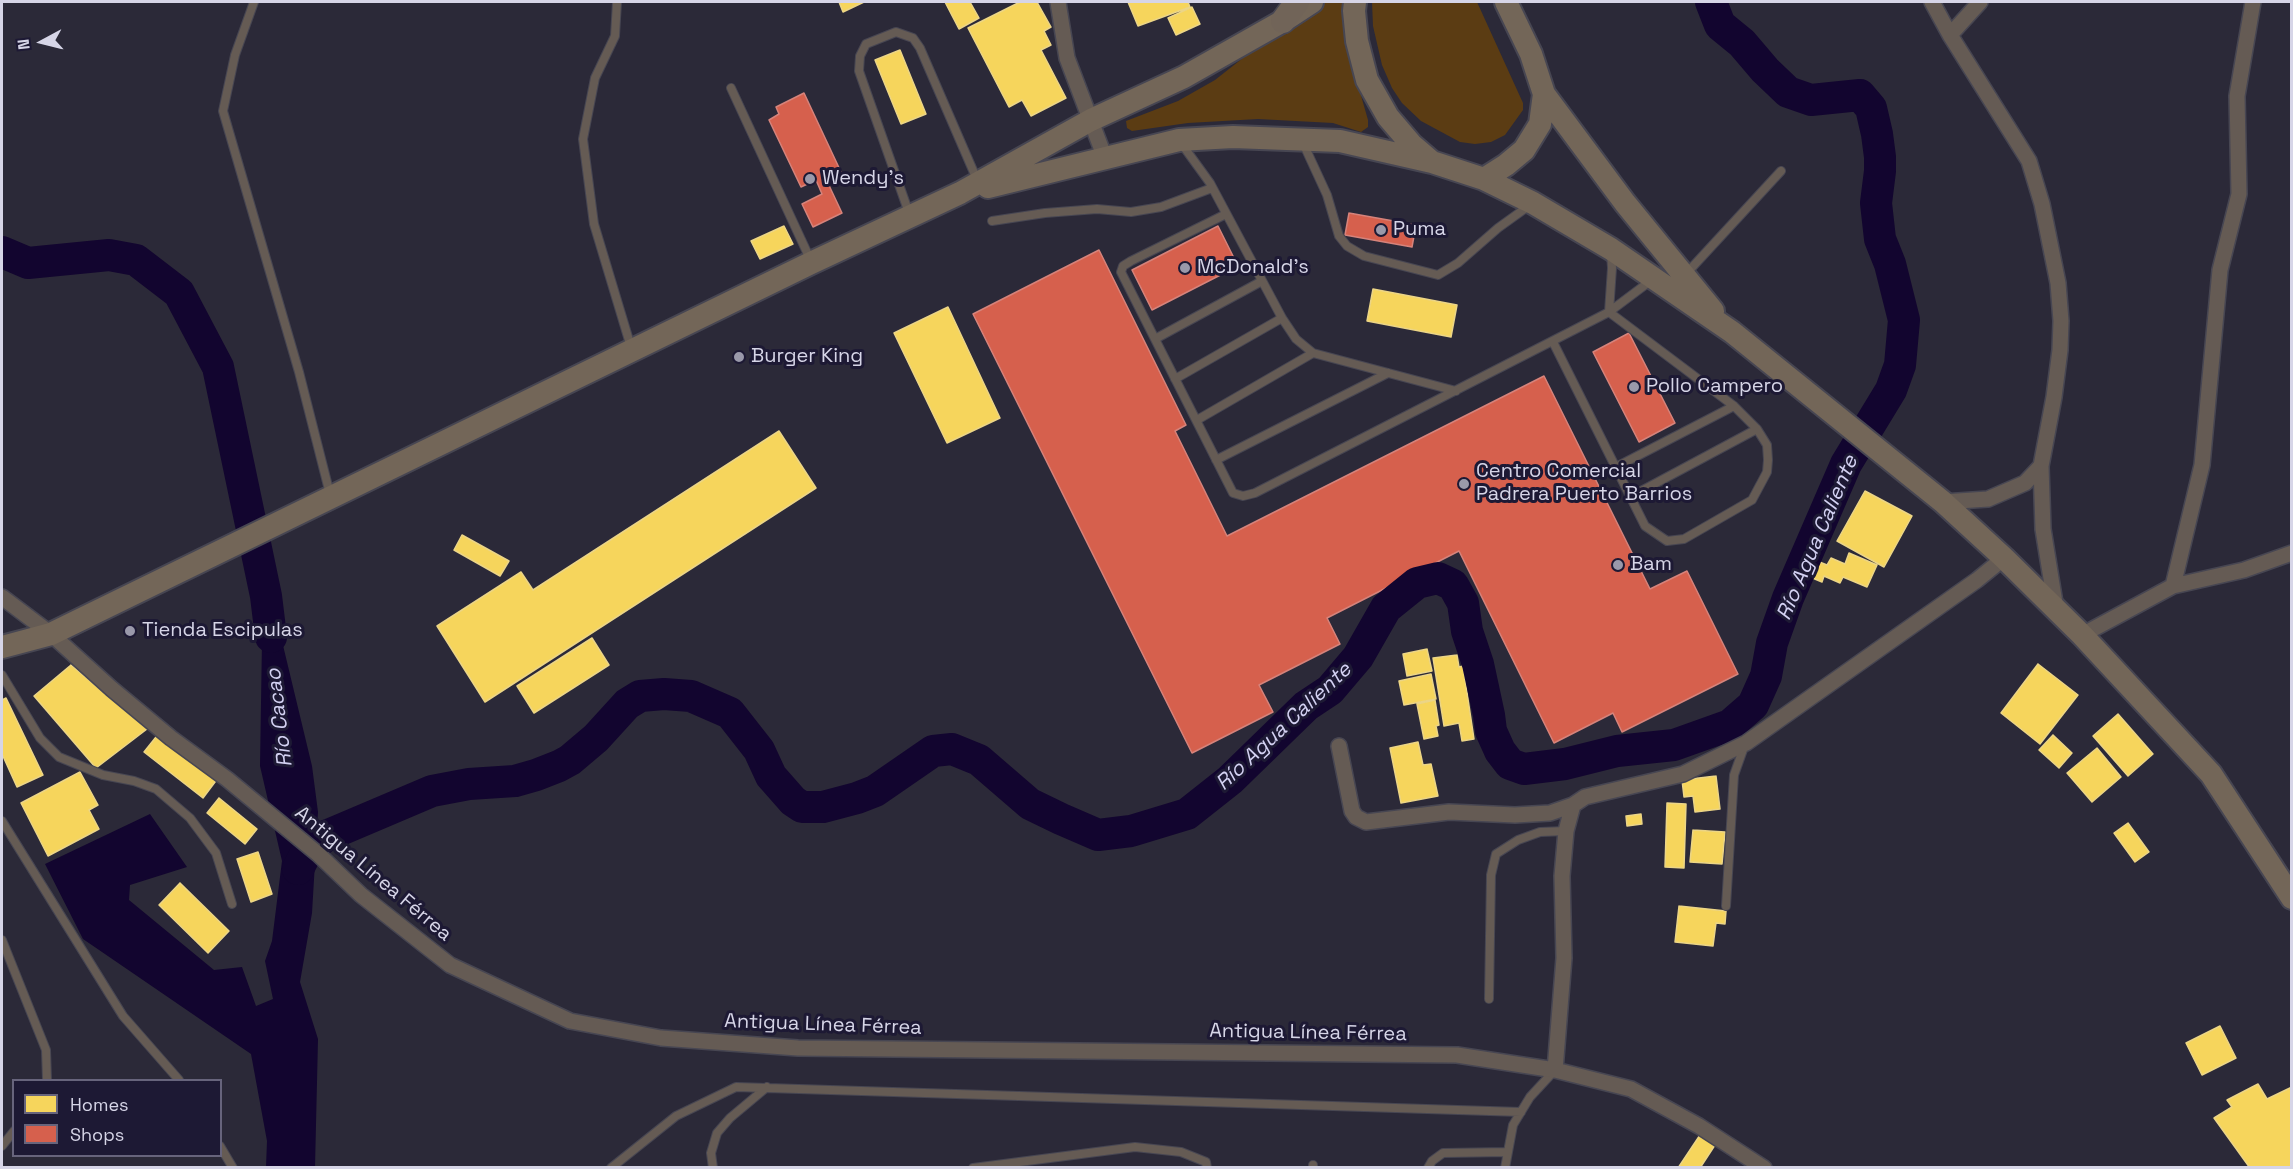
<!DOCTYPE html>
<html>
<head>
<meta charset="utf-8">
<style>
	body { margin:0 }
	#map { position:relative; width:2293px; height:1169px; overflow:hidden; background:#2b2938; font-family:"Space Grotesk",sans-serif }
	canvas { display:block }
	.frame { position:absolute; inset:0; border:3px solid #d6d5e7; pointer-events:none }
	.legend { position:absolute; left:12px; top:1079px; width:210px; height:78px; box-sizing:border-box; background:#1d1934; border:2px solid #67647c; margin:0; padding:8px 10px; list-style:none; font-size:18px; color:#d6d5e7 }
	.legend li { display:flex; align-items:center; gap:12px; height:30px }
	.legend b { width:30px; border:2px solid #67647c }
	.north { position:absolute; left:12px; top:12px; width:60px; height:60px; -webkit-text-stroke:4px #1d1934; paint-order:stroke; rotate:263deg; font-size:16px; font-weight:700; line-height:24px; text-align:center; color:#d6d5e7 }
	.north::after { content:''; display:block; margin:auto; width:21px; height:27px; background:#d6d5e7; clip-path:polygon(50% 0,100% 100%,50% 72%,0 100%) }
</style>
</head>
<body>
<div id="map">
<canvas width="2293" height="1169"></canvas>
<div class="frame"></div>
<ul class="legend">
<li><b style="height:16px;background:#f6d55c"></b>Homes</li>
<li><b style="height:16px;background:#d6604d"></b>Shops</li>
</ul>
<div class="north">N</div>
</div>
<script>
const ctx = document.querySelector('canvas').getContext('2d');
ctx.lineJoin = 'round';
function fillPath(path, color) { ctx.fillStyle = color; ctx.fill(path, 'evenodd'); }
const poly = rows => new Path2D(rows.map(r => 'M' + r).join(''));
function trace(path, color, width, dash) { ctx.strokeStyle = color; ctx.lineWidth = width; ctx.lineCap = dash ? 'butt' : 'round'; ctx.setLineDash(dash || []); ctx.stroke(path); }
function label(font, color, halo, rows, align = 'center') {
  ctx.font = font + ' "Space Grotesk",sans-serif'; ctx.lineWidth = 6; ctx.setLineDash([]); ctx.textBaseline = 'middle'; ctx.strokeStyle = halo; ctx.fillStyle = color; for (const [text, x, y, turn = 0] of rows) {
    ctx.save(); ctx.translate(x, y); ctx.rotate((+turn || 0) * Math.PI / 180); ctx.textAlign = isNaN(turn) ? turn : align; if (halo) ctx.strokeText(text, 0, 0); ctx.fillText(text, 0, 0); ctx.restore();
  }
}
const green = poly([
	[1314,2,1345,2,1344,36,1368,120,1368,127,1361,132,1333,123,1258,119,1188,123,1132,131,1127,128,1126,121,1178,101,1215,80],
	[1372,2,1477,2,1523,103,1523,110,1505,135,1491,142,1475,144,1460,142,1421,121,1402,103,1392,88,1382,65,1373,26]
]);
const water = poly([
	[266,596,281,637,312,766,318,812,312,913,300,982,318,1039,315,1167,266,1167,267,1141,251,1054,83,939,45,864,150,814,187,867,130,885,129,900,214,970,242,967,256,1006,273,999,265,961,272,941,282,861,260,766,262,641]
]);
const homes = poly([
	[839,2,864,2,843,12,839,2],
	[945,2,970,2,979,18,959,29,945,2],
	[1020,2,1037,2,1051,27,1044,31,1051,45,1041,50,1066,98,1031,116,1022,100,1009,107,968,28,1020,2],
	[1128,2,1188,2,1190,7,1138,26,1128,2],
	[1192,7,1200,24,1176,35,1168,18,1192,7],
	[900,50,926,114,901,124,875,60,900,50],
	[784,226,793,244,760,259,751,241,784,226],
	[1373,289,1457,305,1451,337,1367,321,1373,289],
	[948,307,1000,418,947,443,894,333,948,307],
	[779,431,816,488,485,702,437,626,521,572,533,590,779,431],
	[1865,491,1912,516,1884,567,1837,541,1865,491],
	[462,535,509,561,500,576,454,550,462,535],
	[1849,553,1877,565,1867,587,1843,577,1840,583,1824,576,1822,582,1810,577,1817,561,1827,565,1831,558,1845,564,1849,553],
	[592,638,609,665,534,713,517,686,592,638],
	[1427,649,1432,671,1407,676,1403,654,1427,649],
	[1457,655,1459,667,1463,666,1474,739,1462,741,1459,723,1444,726,1433,658,1457,655],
	[2038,664,2078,695,2040,744,2001,713,2038,664],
	[71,665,147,729,96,768,34,696,71,665],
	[1431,674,1436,699,1404,705,1399,681,1431,674],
	[6,698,43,775,17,787,2,754,2,700,6,698],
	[1435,700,1439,725,1436,726,1438,736,1424,739,1417,704,1435,700],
	[2118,714,2153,754,2128,776,2093,736,2118,714],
	[160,732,218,778,203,798,144,752,160,732],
	[2053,735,2072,753,2059,768,2039,750,2053,735],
	[1418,742,1423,765,1431,764,1438,796,1401,803,1390,748,1418,742],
	[2097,748,2121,777,2092,802,2067,773,2097,748],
	[80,772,98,805,89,810,99,829,48,856,21,803,80,772],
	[1716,776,1720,809,1695,812,1693,796,1684,797,1682,780,1716,776],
	[219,798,257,829,245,844,207,813,219,798],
	[1667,803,1686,804,1684,868,1665,867,1667,803],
	[1641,814,1642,824,1627,826,1626,816,1641,814],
	[2128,823,2149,852,2135,862,2114,833,2128,823],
	[1693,830,1725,832,1722,864,1690,862,1693,830],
	[258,852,272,894,251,902,237,859,258,852],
	[180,883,229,931,208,953,159,905,180,883],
	[1679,906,1726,911,1725,924,1716,923,1713,946,1675,942,1679,906],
	[2220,1026,2236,1058,2202,1075,2186,1043,2220,1026],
	[2258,1084,2267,1099,2292,1087,2292,1168,2250,1168,2214,1118,2232,1107,2227,1100,2258,1084],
	[1700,1135,1715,1145,1700,1168,1678,1168,1700,1135]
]);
const shops = poly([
	[804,93,841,172,826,179,842,213,813,227,802,204,822,194,816,180,801,187,769,120,779,114,776,107,804,93],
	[1349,213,1416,225,1412,247,1345,235,1349,213],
	[1218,226,1238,266,1152,310,1132,270,1218,226],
	[1099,250,1186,425,1175,431,1227,536,1544,376,1650,589,1687,571,1738,674,1622,732,1613,713,1554,743,1459,551,1327,618,1340,644,1259,685,1273,712,1192,753,973,314,1099,250],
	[1629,333,1675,423,1639,442,1593,352,1629,333]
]);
const river = poly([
	[2,252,28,263,109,255,136,260,179,293,218,367,266,596,271,637],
	[298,869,308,849,326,836,432,791,469,784,515,781,536,775,559,766,570,760,596,738,627,704,640,696,664,694,691,696,730,713,759,750,771,776,793,801,802,807,823,807,857,798,875,791,933,751,952,749,979,760,1030,804,1061,819,1098,835,1131,831,1187,814,1230,780,1306,706,1330,690,1358,657,1386,608,1417,583,1438,578,1453,585,1463,603,1467,631,1478,664,1489,715,1491,731,1500,751,1510,764,1524,769,1565,764,1617,751,1674,745,1730,725,1753,705,1766,676,1772,643,1788,598,1846,464,1891,390,1900,365,1904,320,1890,264,1880,239,1876,203,1880,171,1880,157,1877,134,1871,108,1860,95,1811,100,1788,92,1765,70,1742,43,1720,25,1711,2]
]);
const service = poly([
	[254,2,235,55,223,111,299,372,330,494],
	[617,2,615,36,595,78,583,139,594,224,631,347],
	[731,88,811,261],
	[1181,143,1210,183,1282,318,1296,339,1313,353,1456,391],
	[1303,143,1327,195,1339,236,1347,246,1364,256,1438,275,1458,263,1498,228,1530,205],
	[909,213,859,71,860,56,866,44,896,32,913,38,920,48,978,182],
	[1226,214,1131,261,1123,266,1121,272,1233,493,1243,496,1255,493,1609,312,1653,279],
	[992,221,1045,213,1097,209,1131,212,1161,207,1212,188],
	[1685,275,1781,171],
	[1609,312,1612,268,1611,254],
	[1155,339,1262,281],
	[1553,342,1645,526,1667,541,1684,539,1752,500,1767,472,1768,460,1767,445,1757,429,1734,406,1609,312],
	[1175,379,1282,318],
	[1197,420,1313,353],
	[1216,460,1388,373],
	[1616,467,1734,406],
	[1630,497,1757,429],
	[2,675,40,738,59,757,103,775,134,781,156,789,190,818,216,853,232,904],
	[2,821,123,1016,179,1080],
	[1726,906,1734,775,1744,747],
	[2,940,46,1050,47,1080],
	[1489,999,1491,875,1496,854,1518,840,1540,832,1566,831],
	[2,1146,14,1131],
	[220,1146,233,1168],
	[1313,1165,1313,1168],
	[611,1168,676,1116,736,1087,1521,1112],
	[713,1168,711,1153,717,1133,730,1118,767,1087],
	[973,1168,1135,1147,1181,1152,1206,1162,1207,1168],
	[1428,1168,1432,1161,1443,1153,1508,1152],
	[1505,1168,1513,1125,1530,1097,1555,1070]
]);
const minor = poly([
	[1058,2,1067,58,1105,158],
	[1932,2,1950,35,2029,161,2042,204,2058,283,2061,321,2060,350,2054,397,2041,466,2043,529,2056,609],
	[1950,35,1980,2],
	[1943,502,1988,499,2025,483,2041,466],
	[2173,586,2202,465,2220,270,2239,194,2237,96,2253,2],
	[2,597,51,634,112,689,171,738,227,779,318,854,361,895,450,965,570,1021,661,1038,798,1048,1457,1055,1555,1070,1631,1089,1699,1126,1764,1168],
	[2082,635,2173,586,2244,570,2292,553],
	[1339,746,1352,811,1356,817,1366,822,1449,812,1515,815,1550,813,1573,805],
	[1555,1070,1564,958,1562,876,1566,831,1573,805,1585,797,1683,774,1746,743,1977,580,2004,558]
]);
const primary = poly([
	[1355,2,1354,11,1357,41,1367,80,1388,117,1411,144,1432,162,1484,179,1506,165,1524,150,1540,124,1544,94,1531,54,1506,2],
	[1544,94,1625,203,1713,311],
	[1484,179,1533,203,1611,249,1732,332,1943,502,2004,558,2082,635,2211,774,2292,898],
	[988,187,1179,140,1233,137,1340,141,1432,162],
	[2,647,51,634,811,263,960,193,1091,120,1184,77,1283,21,1312,2]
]);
const trunk = poly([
	[1283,21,1297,2]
]);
const markers = [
	[810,179,6,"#9a99aa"],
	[1381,230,6,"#9a99aa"],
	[1185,268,6,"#9a99aa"],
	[739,357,6,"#9a99aa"],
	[1634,387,6,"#9a99aa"],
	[1464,484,6,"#9a99aa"],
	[1618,565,6,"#9a99aa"],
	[130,631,6,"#9a99aa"]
];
const poiNames = [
	["Wendy's",822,179],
	["Puma",1393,230],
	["McDonald's",1197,268],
	["Burger King",751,357],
	["Pollo Campero",1646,387],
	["Centro Comercial",1476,472],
	["Padrera Puerto Barrios",1476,495],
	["Bam",1630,565],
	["Tienda Escipulas",142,631]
];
const streetNames = [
	["Antigua Línea Férrea",373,874,40],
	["Antigua Línea Férrea",823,1025,2],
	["Antigua Línea Férrea",1308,1033,1]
];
const waterNames = [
	["Río Agua Caliente",1818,538,-67],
	["Río Cacao",280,718,-97],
	["Río Agua Caliente",1284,727,-43]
];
fillPath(green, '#5b3c13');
fillPath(water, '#12052f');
fillPath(homes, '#f6d55c');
trace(homes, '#ecd586', 1.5);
fillPath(shops, '#d6604d');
trace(shops, '#d6837b', 1.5);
trace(river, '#12052f', 32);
trace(service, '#474652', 10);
trace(minor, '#474652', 18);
trace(primary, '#474652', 26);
trace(trunk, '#474652', 27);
trace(service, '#655b54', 8);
trace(minor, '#655b54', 15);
trace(primary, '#736658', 22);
trace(trunk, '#716458', 24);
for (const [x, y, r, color] of markers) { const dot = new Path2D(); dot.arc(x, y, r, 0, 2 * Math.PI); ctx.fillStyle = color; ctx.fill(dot); trace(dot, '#1d1934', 2); }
label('20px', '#d6d5e7', '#1d1934', poiNames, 'left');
label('20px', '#d6d5e7', '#1d1934', streetNames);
label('italic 21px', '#d3d1f2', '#1d1934', waterNames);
</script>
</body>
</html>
